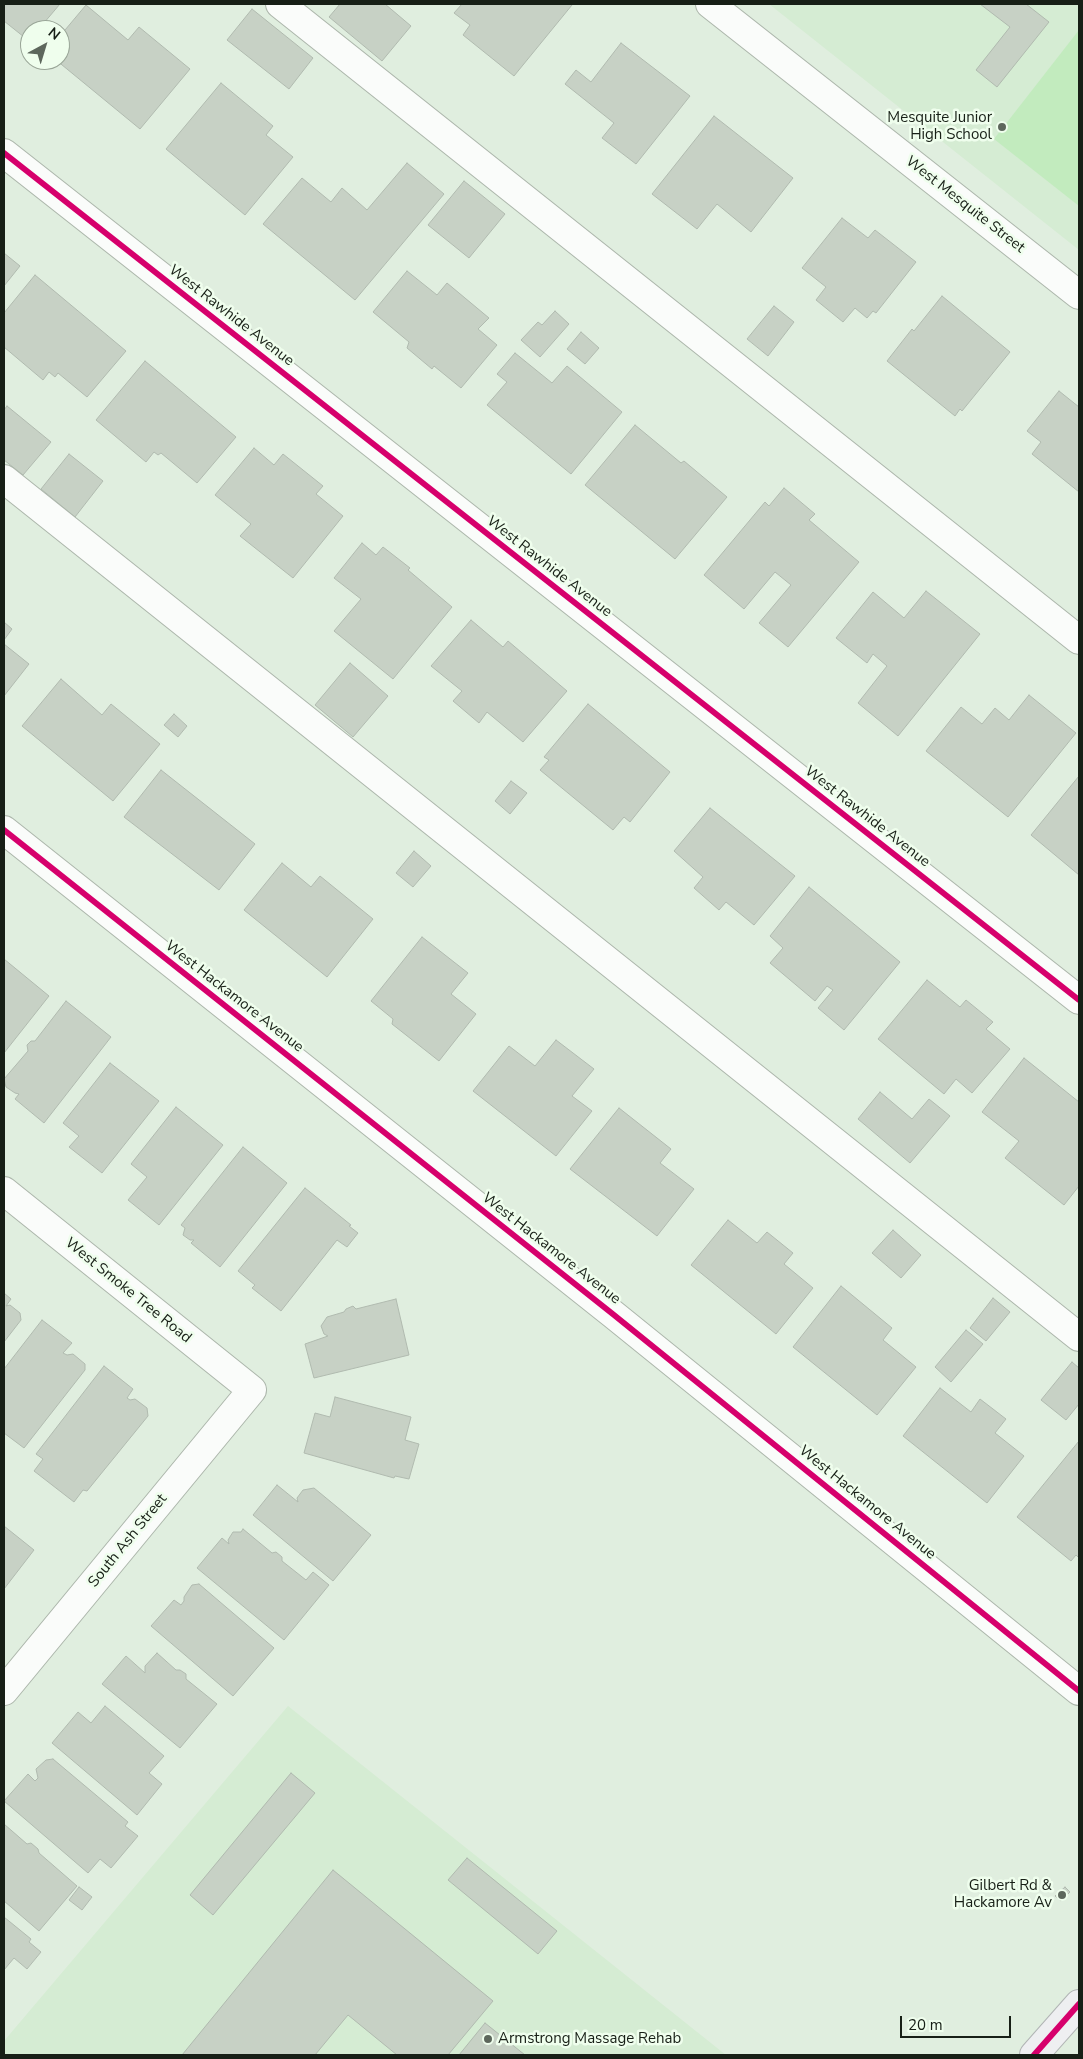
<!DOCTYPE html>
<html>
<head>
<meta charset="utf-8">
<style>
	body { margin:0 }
	#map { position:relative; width:1083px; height:2059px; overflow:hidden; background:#e0eedf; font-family:"Nunito Sans",sans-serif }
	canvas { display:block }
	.frame { position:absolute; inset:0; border:5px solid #171f16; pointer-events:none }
	.north { position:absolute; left:20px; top:20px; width:50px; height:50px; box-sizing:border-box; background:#effeed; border:1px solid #99a597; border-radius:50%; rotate:39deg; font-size:14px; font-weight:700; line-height:20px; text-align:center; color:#171f16 }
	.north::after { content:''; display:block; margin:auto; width:18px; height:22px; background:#5d675c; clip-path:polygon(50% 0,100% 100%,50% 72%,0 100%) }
	.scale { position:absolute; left:900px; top:2016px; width:111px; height:22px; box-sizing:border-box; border:2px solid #171f16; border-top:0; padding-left:6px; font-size:15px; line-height:18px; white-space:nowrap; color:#171f16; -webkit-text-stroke:4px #effeed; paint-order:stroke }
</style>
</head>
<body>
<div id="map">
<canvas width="1083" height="2059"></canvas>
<div class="frame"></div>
<div class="north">N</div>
<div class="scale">20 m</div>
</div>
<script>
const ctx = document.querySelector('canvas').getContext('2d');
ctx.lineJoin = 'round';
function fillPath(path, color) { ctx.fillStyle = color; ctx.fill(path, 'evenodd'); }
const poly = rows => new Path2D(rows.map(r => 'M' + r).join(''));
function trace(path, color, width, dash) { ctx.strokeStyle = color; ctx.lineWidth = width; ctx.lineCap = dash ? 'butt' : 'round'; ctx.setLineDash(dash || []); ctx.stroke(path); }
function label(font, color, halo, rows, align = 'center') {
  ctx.font = font + ' "Nunito Sans",sans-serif'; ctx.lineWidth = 5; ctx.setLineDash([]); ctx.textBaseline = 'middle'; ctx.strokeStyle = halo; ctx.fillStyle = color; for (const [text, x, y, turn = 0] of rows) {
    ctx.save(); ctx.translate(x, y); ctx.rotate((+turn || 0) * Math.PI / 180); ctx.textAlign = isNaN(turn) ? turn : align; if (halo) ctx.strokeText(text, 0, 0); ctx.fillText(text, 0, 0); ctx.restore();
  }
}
const built = poly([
	[769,4,1079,4,1079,250],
	[288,1706,726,2055,4,2055,4,2041]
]);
const green = poly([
	[1079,30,1079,206,994,139]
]);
const building = poly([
	[4,4,60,4,38,30,30,30,29,41,4,21,4,4],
	[340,4,385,4,411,26,382,61,329,17,340,4],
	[462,4,571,4,572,5,514,76,463,35,470,25,454,13,462,4],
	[980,4,1026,4,1049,22,997,87,976,70,1010,27,980,4],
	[86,5,128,40,139,27,190,69,140,129,56,60,60,60,60,36,86,5],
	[252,9,313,58,289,89,227,40,252,9],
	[621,43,690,96,636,164,602,138,614,123,565,84,576,70,591,82,621,43],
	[221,83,273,126,266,135,293,157,245,215,166,149,221,83],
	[714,116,793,178,751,232,717,204,697,229,652,194,714,116],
	[407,163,444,194,355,300,263,224,302,178,331,202,342,188,367,210,407,163],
	[464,181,505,214,469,258,428,225,464,181],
	[842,218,868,238,875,230,916,262,876,313,873,311,867,318,855,308,843,322,816,300,826,287,802,268,842,218],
	[4,253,20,266,4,286,4,253],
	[407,271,437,295,447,283,489,318,478,329,497,345,461,388,434,366,432,369,407,348,409,342,373,312,407,271],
	[35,275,126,351,87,397,58,373,55,377,49,372,43,380,4,347,4,313,35,275],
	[942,296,1010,352,962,411,960,409,955,416,887,361,912,329,914,331,942,296],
	[774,306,794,322,768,356,747,339,774,306],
	[555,311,569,324,540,357,521,340,538,322,542,325,555,311],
	[581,332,599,348,585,364,567,349,581,332],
	[515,353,552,383,567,366,622,412,571,474,487,405,507,382,497,374,515,353],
	[145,361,236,437,197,483,161,453,158,455,154,452,146,462,96,420,145,361],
	[1059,391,1079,407,1079,492,1032,454,1041,442,1027,431,1059,391],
	[7,406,51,442,23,475,4,460,4,410,7,406],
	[635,425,681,463,684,461,727,497,675,559,585,485,635,425],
	[254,448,274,465,283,454,323,486,316,494,343,516,293,578,240,536,251,524,215,495,254,448],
	[69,454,103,481,75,517,41,489,69,454],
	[784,488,815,514,809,520,859,562,788,647,759,623,791,585,775,572,744,609,704,575,765,502,769,506,784,488],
	[362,543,376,555,383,547,410,568,408,570,452,607,393,679,334,631,361,599,334,578,362,543],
	[926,591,980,634,898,736,858,703,887,666,873,654,867,663,836,638,873,592,904,618,926,591],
	[471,620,503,647,508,641,567,691,523,742,487,712,479,723,453,701,462,691,431,666,471,620],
	[4,622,12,629,4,640,4,622],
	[4,644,29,664,4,696,4,644],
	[350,663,388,696,353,737,315,705,350,663],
	[61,679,102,715,111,704,160,744,113,801,22,726,61,679],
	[1029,695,1076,733,1008,817,926,751,961,707,982,724,995,708,1009,720,1029,695],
	[588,704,670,772,630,822,624,817,613,830,540,770,549,760,544,757,588,704],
	[174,714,187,726,178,737,164,725,174,714],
	[161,770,255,844,219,890,124,817,161,770],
	[1079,776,1079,875,1031,835,1079,776],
	[511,781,527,793,510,814,495,801,511,781],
	[710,808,795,876,754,925,726,902,719,910,694,888,703,877,674,851,710,808],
	[414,851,431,866,413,887,396,873,414,851],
	[282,863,311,887,320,876,373,919,327,977,244,910,282,863],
	[809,887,900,962,844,1030,818,1008,833,990,827,986,815,1001,770,963,783,948,770,936,809,887],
	[422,937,468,973,451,994,476,1014,439,1061,392,1024,393,1019,371,1001,422,937],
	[4,959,49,996,4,1053,4,959],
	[927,980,960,1007,966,1000,993,1022,986,1029,1010,1049,972,1093,956,1079,944,1094,878,1039,927,980],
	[66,1001,111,1037,44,1123,15,1099,19,1094,15,1093,6,1087,4,1079,28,1051,27,1045,31,1041,35,1041,66,1001],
	[556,1040,594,1069,572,1096,592,1111,556,1156,473,1091,509,1046,535,1066,556,1040],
	[1024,1058,1079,1102,1079,1186,1064,1205,1005,1158,1019,1141,982,1112,1024,1058],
	[110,1063,159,1101,102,1173,69,1147,79,1136,63,1123,110,1063],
	[880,1092,912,1119,929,1099,950,1116,910,1163,858,1119,880,1092],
	[176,1107,223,1145,159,1225,128,1200,147,1177,131,1164,176,1107],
	[619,1108,671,1149,660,1163,694,1189,657,1236,570,1169,619,1108],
	[243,1147,287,1183,220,1267,191,1243,194,1240,190,1240,183,1235,185,1228,181,1225,243,1147],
	[305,1188,351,1225,349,1226,358,1233,347,1247,337,1240,281,1311,252,1288,255,1285,238,1271,305,1188],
	[728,1220,757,1243,767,1232,793,1253,784,1264,813,1288,776,1334,691,1265,728,1220],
	[893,1230,921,1255,901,1278,872,1253,893,1230],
	[841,1286,892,1328,883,1340,916,1367,877,1415,793,1347,841,1286],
	[4,1293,11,1299,6,1306,10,1305,20,1313,21,1320,4,1342,4,1293],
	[993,1298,1010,1312,986,1341,970,1328,993,1298],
	[396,1299,409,1355,314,1378,305,1344,328,1336,324,1334,321,1326,327,1317,344,1312,346,1309,353,1306,356,1309,396,1299],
	[42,1320,72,1343,63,1353,67,1355,73,1354,85,1364,85,1370,24,1448,4,1433,4,1369,42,1320],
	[966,1330,983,1344,951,1382,935,1367,966,1330],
	[1072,1362,1079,1368,1079,1404,1066,1420,1041,1400,1072,1362],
	[104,1366,133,1389,127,1398,130,1400,135,1399,147,1408,148,1416,87,1491,83,1490,74,1502,34,1471,43,1459,36,1454,104,1366],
	[940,1388,971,1412,980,1399,1006,1419,995,1433,1024,1456,987,1503,903,1436,940,1388],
	[335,1397,411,1417,405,1440,419,1444,409,1479,395,1476,394,1478,304,1453,315,1413,330,1417,335,1397],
	[1079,1441,1079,1558,1076,1555,1071,1561,1017,1517,1079,1441],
	[277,1485,298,1502,297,1498,303,1490,314,1488,371,1535,333,1581,253,1515,277,1485],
	[4,1526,34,1550,4,1589,4,1526],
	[243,1529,272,1553,276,1552,282,1557,282,1561,306,1580,313,1572,329,1585,284,1640,197,1568,222,1538,229,1544,228,1540,233,1532,241,1532,243,1529],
	[199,1584,274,1648,233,1696,151,1626,174,1600,181,1605,184,1601,184,1597,192,1585,199,1584],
	[157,1653,176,1670,180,1670,186,1674,186,1679,217,1704,180,1748,102,1684,126,1656,145,1673,145,1666,157,1653],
	[105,1706,164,1756,149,1773,162,1784,137,1815,52,1743,78,1712,91,1723,105,1706],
	[53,1759,128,1822,125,1826,138,1836,111,1868,100,1859,88,1873,4,1801,28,1774,35,1781,38,1778,36,1769,46,1760,53,1759],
	[291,1773,315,1793,213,1915,190,1895,291,1773],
	[4,1824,27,1844,31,1843,38,1849,39,1853,77,1886,39,1931,4,1901,4,1824],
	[467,1858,557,1931,538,1954,448,1880,467,1858],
	[333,1870,493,2001,448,2055,397,2055,348,2015,315,2055,182,2055,333,1870],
	[79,1887,92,1897,82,1910,69,1900,79,1887],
	[1065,1887,1070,1892,1061,1901,1055,1896,1065,1887],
	[4,1917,31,1939,29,1942,41,1952,27,1969,14,1958,4,1970,4,1917],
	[485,2023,525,2055,459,2055,485,2023]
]);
const minor = poly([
	[280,4,1079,640],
	[710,4,1079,295],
	[4,153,1079,1000],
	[4,479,1079,1337],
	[4,830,614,1315,1079,1691],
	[4,1191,252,1390,4,1691]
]);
const major = poly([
	[1034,2055,1079,2004]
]);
const cycleway = poly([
	[4,153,1079,1000],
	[4,830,614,1315,1079,1691],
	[1034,2055,1079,2004]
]);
const markers = [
	[1002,127,5,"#5d675c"],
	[1062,1895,5,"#5d675c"],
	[488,2039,5,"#5d675c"]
];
const poiNames = [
	["Mesquite Junior",992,118],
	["High School",992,135],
	["Gilbert Rd &",1052,1886],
	["Hackamore Av",1052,1903],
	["Armstrong Massage Rehab",498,2039,"left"]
];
const streetNames = [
	["West Mesquite Street",965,205,38],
	["West Rawhide Avenue",231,316,38],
	["West Rawhide Avenue",549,567,38],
	["West Rawhide Avenue",867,817,38],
	["West Hackamore Avenue",234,997,38],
	["West Hackamore Avenue",551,1249,38],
	["West Smoke Tree Road",128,1291,39],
	["West Hackamore Avenue",867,1503,39],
	["South Ash Street",128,1541,-51]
];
fillPath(built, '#d5ecd3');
fillPath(green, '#c2ebbe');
fillPath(building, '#c7d1c5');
trace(building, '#b0baaf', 1);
trace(minor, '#acb6ab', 30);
trace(major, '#b0b4b4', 30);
trace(minor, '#fafcfa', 28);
trace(major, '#eeeff1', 28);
trace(cycleway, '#d6006c', 6);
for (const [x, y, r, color] of markers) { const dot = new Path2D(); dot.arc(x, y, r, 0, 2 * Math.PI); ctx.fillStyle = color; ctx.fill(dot); trace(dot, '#effeed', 2); }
label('15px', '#171f16', '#effeed', poiNames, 'right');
label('15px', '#171f16', '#effeed', streetNames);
</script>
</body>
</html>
